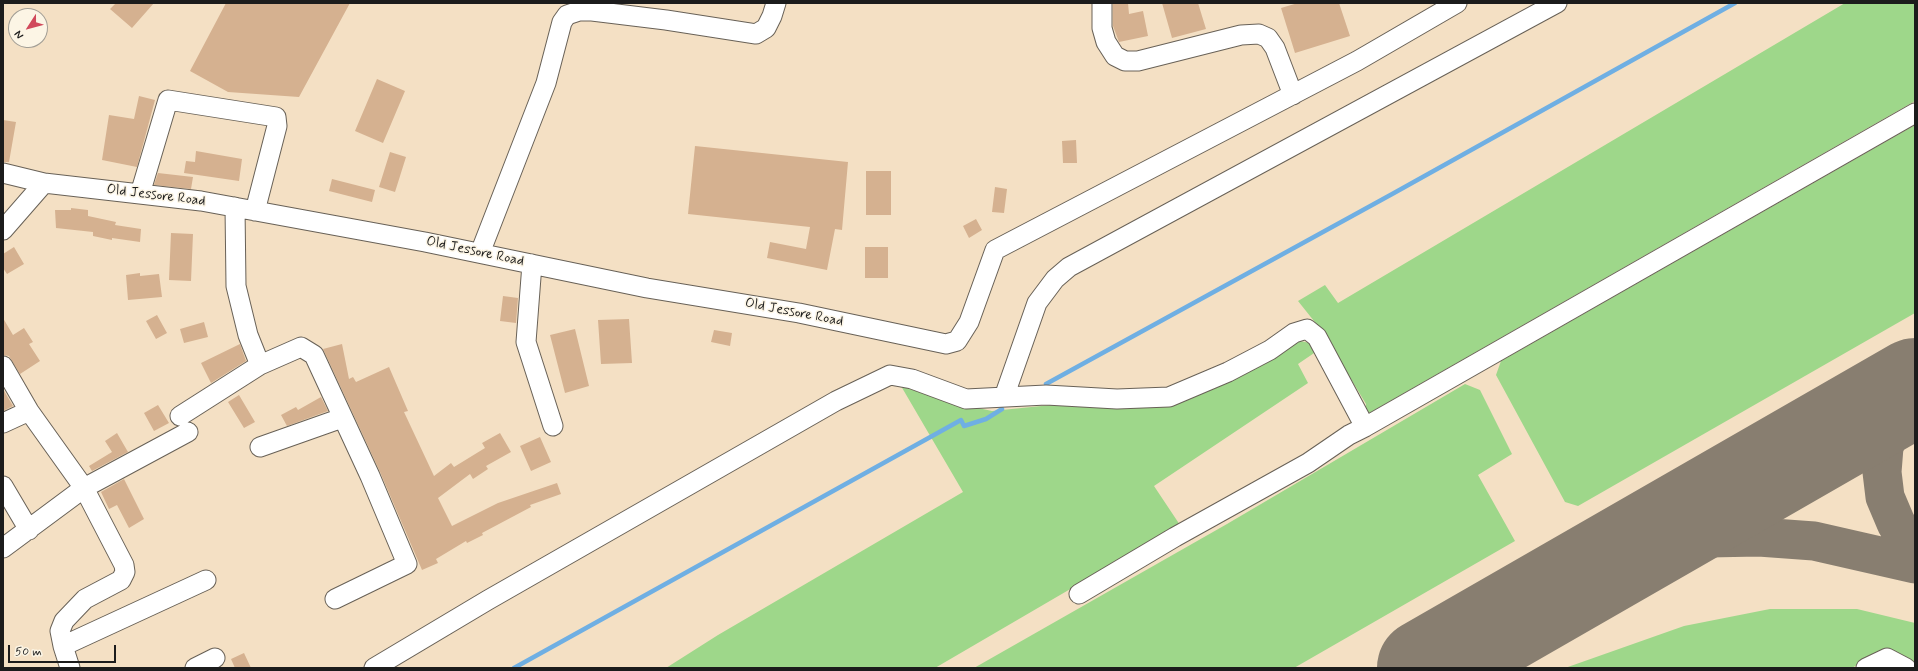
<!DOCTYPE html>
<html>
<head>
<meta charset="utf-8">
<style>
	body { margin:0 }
	#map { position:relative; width:1918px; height:671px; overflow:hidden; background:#f4e0c4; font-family:Mynerve,sans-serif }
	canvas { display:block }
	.frame { position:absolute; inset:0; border:4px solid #1c1c1c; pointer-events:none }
	.north { position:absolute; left:8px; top:8px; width:40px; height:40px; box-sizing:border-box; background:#fcf5e5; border:1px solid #a29e95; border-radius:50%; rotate:234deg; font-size:11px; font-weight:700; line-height:16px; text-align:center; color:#1c1c1c }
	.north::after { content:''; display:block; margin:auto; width:14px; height:18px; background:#d1495b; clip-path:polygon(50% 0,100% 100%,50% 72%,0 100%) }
	.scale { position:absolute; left:8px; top:645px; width:108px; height:18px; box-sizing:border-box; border:2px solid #1c1c1c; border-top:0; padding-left:5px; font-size:12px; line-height:14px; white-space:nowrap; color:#1c1c1c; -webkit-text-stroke:3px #fcf5e5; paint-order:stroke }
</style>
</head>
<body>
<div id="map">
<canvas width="1918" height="671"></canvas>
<div class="frame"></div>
<div class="north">N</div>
<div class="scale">50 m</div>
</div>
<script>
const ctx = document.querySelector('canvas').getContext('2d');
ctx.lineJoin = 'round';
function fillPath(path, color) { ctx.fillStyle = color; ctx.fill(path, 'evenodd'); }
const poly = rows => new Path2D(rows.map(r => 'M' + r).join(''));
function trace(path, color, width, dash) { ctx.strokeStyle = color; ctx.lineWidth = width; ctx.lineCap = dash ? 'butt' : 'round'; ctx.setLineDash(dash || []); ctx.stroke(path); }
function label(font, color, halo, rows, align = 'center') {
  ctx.font = font + ' Mynerve,sans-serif'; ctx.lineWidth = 3; ctx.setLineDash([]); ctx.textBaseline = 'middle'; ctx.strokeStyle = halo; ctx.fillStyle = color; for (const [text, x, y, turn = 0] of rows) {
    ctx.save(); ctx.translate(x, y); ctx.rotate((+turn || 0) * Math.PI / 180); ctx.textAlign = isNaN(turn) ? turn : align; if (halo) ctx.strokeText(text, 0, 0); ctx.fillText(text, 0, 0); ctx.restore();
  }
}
const green = poly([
	[1845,3,1915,3,1915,101,1364,416,1366,404,1322,331,1298,301,1325,285,1338,303],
	[1915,125,1915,313,1578,506,1565,502,1496,375,1501,361],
	[1300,341,1310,343,1320,349,1298,364,1308,383,1154,486,1180,525,935,668,666,668,718,635,963,492,901,386,946,401,992,411,1061,404,1165,404,1190,399],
	[1465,384,1480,390,1512,454,1478,475,1515,541,1294,668,974,668,1227,524],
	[1770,609,1857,609,1915,623,1915,668,1873,655,1852,668,1565,668,1684,626]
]);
const stream = poly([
	[1046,384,1394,193,1735,3],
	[514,668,961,420,964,426,986,419,1002,409]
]);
const taxiway = poly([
	[1915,392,1906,402,1894,423,1884,447,1882,472,1885,497,1896,523,1910,546,1915,550],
	[1610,563,1670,543,1708,538,1759,537,1814,541,1915,564]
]);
const runway = poly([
	[1426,668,1915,387]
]);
const building = poly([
	[116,3,154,3,132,28,110,9],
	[226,3,350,3,299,97,228,92,190,71],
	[1113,3,1128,3,1129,14,1143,11,1148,36,1119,42,1113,26],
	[1162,3,1198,3,1206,29,1172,38],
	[1298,3,1339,3,1350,36,1295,53,1281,8],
	[377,79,405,91,383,143,355,131],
	[139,96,155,100,137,167,102,160,109,115,134,119],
	[3,120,16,122,9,162,3,162],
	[1076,140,1077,163,1063,163,1062,141],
	[695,146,848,162,842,230,835,229,827,270,767,258,770,242,806,249,810,227,688,214],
	[196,151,242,159,239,181,184,173,186,161,195,162],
	[390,152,406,157,395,192,379,187],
	[866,171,891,171,891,215,866,215],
	[158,173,193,177,191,189,154,185],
	[332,179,375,190,372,202,329,191],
	[995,187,1007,189,1004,213,992,212],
	[71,208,88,210,88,216,116,222,115,225,141,229,140,242,112,238,112,240,93,236,93,232,56,228,55,210,71,210],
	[976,219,982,230,969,238,963,226],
	[171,233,193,234,191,281,169,280],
	[14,247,24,264,7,274,3,268,3,254],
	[865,247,888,247,888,278,865,278],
	[140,273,140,276,159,274,162,297,128,300,126,275],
	[503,296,518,298,516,323,500,321],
	[157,315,167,333,156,339,146,321],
	[3,318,13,335,24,328,33,342,29,344,40,361,20,374,9,356,3,355],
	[629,319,632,363,601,364,598,320],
	[204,322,208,337,184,343,180,329],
	[575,329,589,386,565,393,550,335],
	[714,330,732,333,730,346,711,342],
	[240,344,246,361,211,383,201,363],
	[342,344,349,379,353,377,356,382,389,367,408,411,404,412,434,476,451,463,454,467,485,448,482,443,500,433,511,452,486,466,488,469,473,479,470,474,438,498,452,526,498,503,557,483,561,494,530,505,531,507,482,533,483,535,467,543,466,541,436,559,438,563,422,570,380,472,323,349],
	[3,389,13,406,3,411],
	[239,395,255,422,244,428,228,402],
	[321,397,328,411,287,426,281,415,296,407,298,410],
	[158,405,169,423,154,431,144,413],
	[117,433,128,452,92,471,89,466,112,452,105,441],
	[540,437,551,462,531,471,520,446],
	[124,479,144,519,129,528,117,505,109,509,101,492],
	[244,653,251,668,235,668,231,659]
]);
const minor = poly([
	[1102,3,1102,28,1106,42,1115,56,1125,61,1138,61,1241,35,1259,34,1268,38,1275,48,1293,95],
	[3,173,44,183,201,201,425,242,647,288,799,313,946,344,957,341,969,322,995,250,1357,61,1457,3],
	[140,194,168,100,276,117,277,126,255,211],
	[235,207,236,286,248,335,260,365,301,347,314,355,370,476,407,564,335,599],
	[3,230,44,183],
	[480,253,546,83,562,22,567,15,579,11,592,11,666,20,756,34,766,28,772,16,776,3],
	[532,264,526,342,553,426],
	[3,366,29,411,84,488,124,565,125,572,121,580,85,599,64,621,60,631,63,646,70,668],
	[1004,397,1037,303,1055,279,1069,267,1557,3],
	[180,416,260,365],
	[3,423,29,411],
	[260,447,342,418],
	[3,486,29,530],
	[3,548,84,488,188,432],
	[1079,594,1175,537,1308,463,1349,435,1365,427],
	[63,646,206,580],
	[195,668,215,658],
	[374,668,488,600,836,401,890,375,912,379,966,399,1046,395,1117,399,1169,397,1228,372,1270,350,1294,333,1307,329,1317,337,1365,427,1915,113],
	[1866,668,1887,658,1906,668]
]);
const streetNames = [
	["Old Jessore Road",156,196,7],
	["Old Jessore Road",475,252,12],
	["Old Jessore Road",794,313,11]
];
fillPath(green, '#9ed78a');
trace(stream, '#6fafe3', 4.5);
trace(taxiway, '#887e70', 39);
trace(runway, '#887e70', 98);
fillPath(building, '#d5b190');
trace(minor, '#686157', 21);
trace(minor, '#fff', 19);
label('14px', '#1c1c1c', '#fcf5e5', streetNames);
</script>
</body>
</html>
